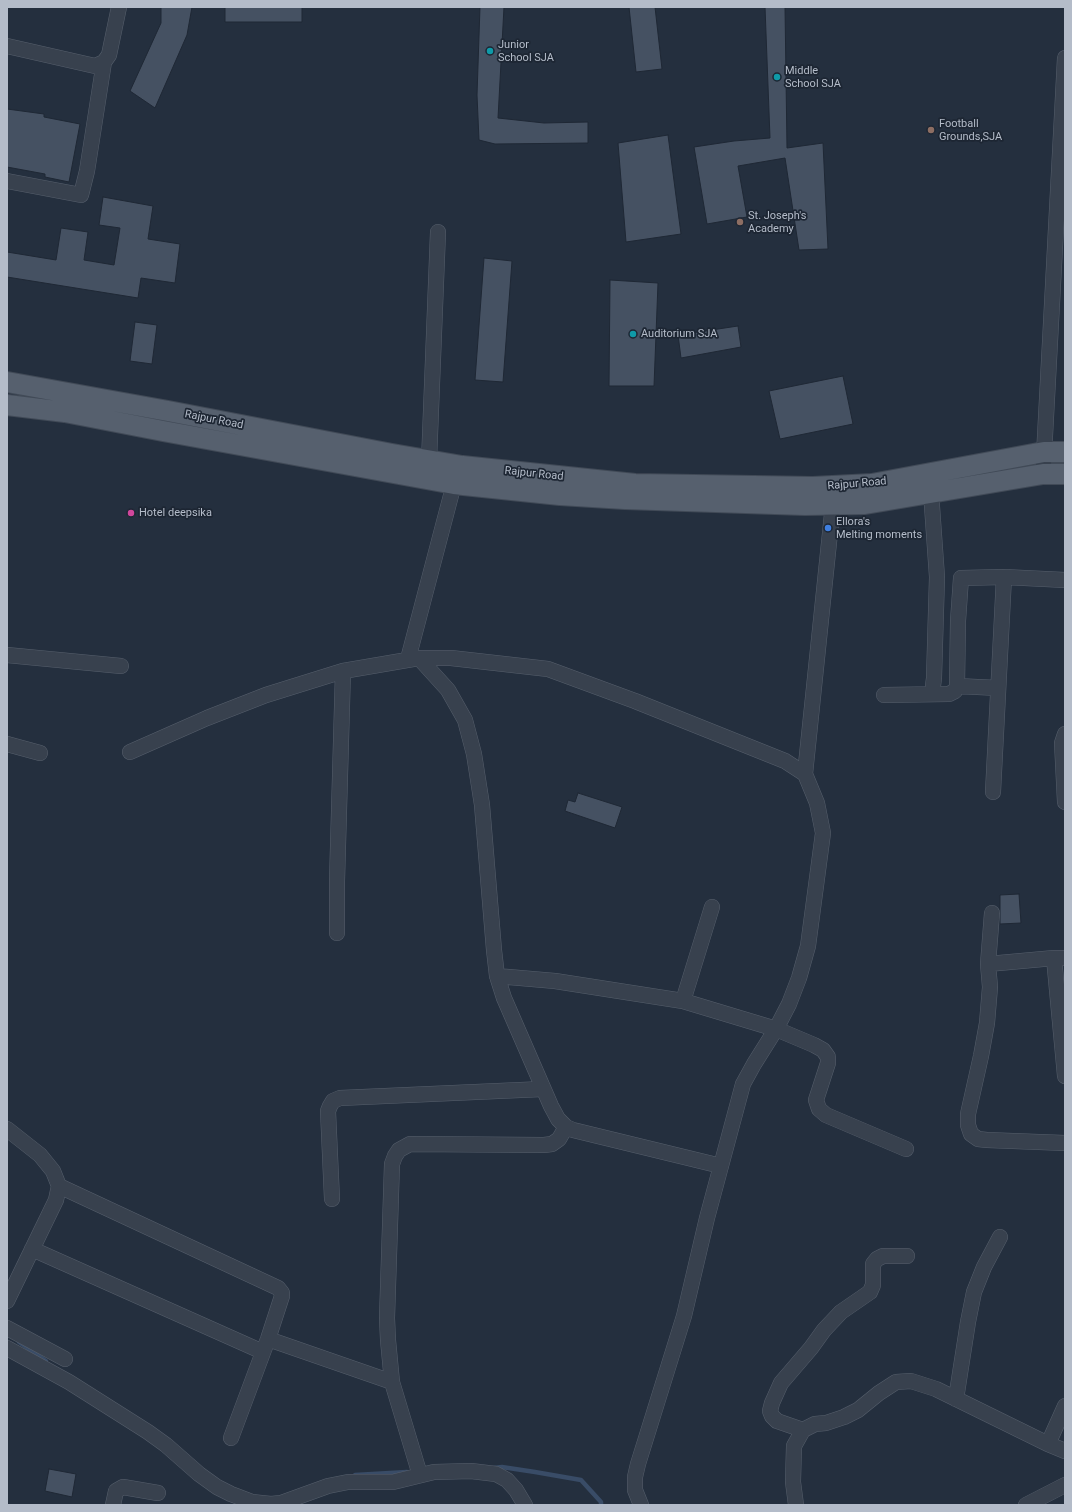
<!DOCTYPE html>
<html>
<head>
<meta charset="utf-8">
<style>
	body { margin:0 }
	#map { position:relative; width:1072px; height:1512px; overflow:hidden; background:#242f3e; font-family:Roboto,sans-serif }
	canvas { display:block }
	.frame { position:absolute; inset:0; border:8px solid #b4bcc9; pointer-events:none }
</style>
</head>
<body>
<div id="map">
<canvas width="1072" height="1512"></canvas>
<div class="frame"></div>
</div>
<script>
const ctx = document.querySelector('canvas').getContext('2d');
ctx.lineJoin = 'round';
const poly = rows => new Path2D(rows.map(r => 'M' + r).join(''));
function trace(path, color, width, dash) { ctx.strokeStyle = color; ctx.lineWidth = width; ctx.lineCap = dash ? 'butt' : 'round'; ctx.setLineDash(dash || []); ctx.stroke(path); }
function fillPath(path, color) { ctx.fillStyle = color; ctx.fill(path, 'evenodd'); }
function label(font, color, halo, rows, align = 'center') {
  ctx.font = font + ' Roboto,sans-serif'; ctx.lineWidth = 3.5; ctx.setLineDash([]); ctx.textBaseline = 'middle'; ctx.strokeStyle = halo; ctx.fillStyle = color; for (const [text, x, y, turn = 0] of rows) {
    ctx.save(); ctx.translate(x, y); ctx.rotate((+turn || 0) * Math.PI / 180); ctx.textAlign = isNaN(turn) ? turn : align; if (halo) ctx.strokeText(text, 0, 0); ctx.fillText(text, 0, 0); ctx.restore();
  }
}
const stream = poly([
	[19,1342,46,1361],
	[494,1468,502,1467,535,1472,581,1480,601,1502,601,1505],
	[355,1475,407,1472]
]);
const building = poly([
	[161,7,192,7,187,35,155,108,130,91,161,23,161,7],
	[225,7,302,7,302,22,225,22,225,7],
	[480,7,504,7,498,118,544,123,588,122,588,143,495,144,479,140,477,95,480,7],
	[629,7,655,7,662,69,636,72,629,7],
	[765,7,785,7,787,148,823,143,828,249,799,250,785,158,738,166,747,217,707,224,694,147,734,141,770,138,765,7],
	[7,109,44,114,44,117,80,124,69,182,45,177,45,174,7,167,7,109],
	[668,135,681,234,626,242,618,143,668,135],
	[103,197,153,206,148,239,180,244,175,283,141,278,138,298,7,277,7,252,56,260,61,228,88,232,84,260,114,265,120,228,99,225,103,197],
	[484,258,512,261,503,382,475,380,484,258],
	[610,280,658,283,654,386,609,386,610,280],
	[135,322,157,325,152,364,130,361,135,322],
	[738,326,741,347,681,358,678,335,738,326],
	[843,376,853,424,780,439,769,391,843,376],
	[578,793,622,807,615,828,565,811,568,800,575,802,578,793],
	[1019,894,1021,923,1000,924,1000,895,1019,894],
	[49,1469,76,1474,72,1497,45,1491,49,1469]
]);
const minor = poly([
	[7,46,95,66,104,62,109,55,119,7],
	[7,181,81,195,87,171,104,62],
	[429,461,438,232],
	[1043,474,1065,58],
	[931,492,937,577,934,678,932,694],
	[7,655,121,666],
	[419,658,448,690,465,720,474,754,482,805,494,950,497,976,504,998,551,1106,558,1119,566,1127,573,1130,721,1166],
	[408,659,454,484],
	[957,686,998,688],
	[884,695,949,694,955,691,957,686,958,621,961,578,1004,577,1065,580],
	[1065,734,1062,743,1065,802],
	[7,744,40,753],
	[130,752,207,718,266,695,343,671,419,658,451,658,548,669,635,701,785,761,805,774,817,803,823,833,808,946,799,978,789,1004,776,1029,754,1064,743,1084,707,1218,684,1316,638,1464,635,1477,635,1490,641,1505],
	[805,774,833,504],
	[993,792,1004,577],
	[992,913,988,964,1054,958],
	[337,933,337,881,343,671],
	[1065,958,1054,958,1065,1076],
	[988,964,990,987,987,1023,981,1056,968,1114,968,1125,971,1134,978,1139,987,1140,1065,1143],
	[497,976,555,981,683,1001,776,1029,814,1045,823,1050,828,1057,828,1063,816,1100,819,1109,826,1115,906,1149],
	[683,1001,712,907],
	[7,1129,40,1155,53,1171,59,1186,56,1200,7,1301],
	[59,1186,278,1288,282,1293,282,1296,268,1339,231,1438],
	[332,1199,328,1111,330,1106,333,1101,340,1098,543,1089],
	[32,1249,263,1352],
	[7,1328,65,1359],
	[268,1339,392,1382],
	[7,1348,69,1382,148,1432,166,1445,199,1474,217,1487,231,1494,252,1502,271,1504,281,1503,328,1486,348,1482,393,1482,434,1472,471,1471,496,1474,507,1480,516,1490,525,1505],
	[956,1399,968,1322,974,1292,984,1267,1000,1237],
	[803,1430,777,1421,772,1416,770,1411,772,1403,781,1383,811,1348,824,1330,841,1312,870,1292,873,1285,873,1264,877,1259,883,1256,907,1256],
	[1048,1444,1065,1406],
	[420,1475,392,1382,388,1340,387,1318,392,1164,395,1156,399,1150,410,1144,544,1145,552,1144,559,1139,566,1127],
	[113,1505,116,1491,123,1487,158,1493],
	[796,1505,793,1482,794,1446,803,1430,815,1424,826,1423,844,1417,858,1410,879,1393,896,1382,911,1381,936,1389,1048,1444,1065,1451],
	[1026,1505,1065,1485]
]);
const major = poly([
	[7,382,168,411,392,454,462,466,635,484,813,487,872,484,1044,452,1065,452],
	[7,405,65,412,163,431,454,484,560,495,625,499,805,505,865,504,1043,474,1065,474]
]);
const markers = [
	[490,51,4,"#0f9aa8"],
	[777,77,4,"#0f9aa8"],
	[931,130,4,"#8d6e63"],
	[740,222,4,"#8d6e63"],
	[633,334,4,"#0f9aa8"],
	[131,513,4,"#d1479c"],
	[828,528,4,"#3f7fe0"]
];
const poiNames = [
	["Junior",498,45],
	["School SJA",498,58],
	["Middle",785,71],
	["School SJA",785,84],
	["Football",939,124],
	["Grounds,SJA",939,137],
	["St. Joseph's",748,216],
	["Academy",748,229],
	["Auditorium SJA",641,334],
	["Hotel deepsika",139,513],
	["Ellora's",836,522],
	["Melting moments",836,535]
];
const streetNames = [
	["Rajpur Road",214,420,11],
	["Rajpur Road",534,474,6],
	["Rajpur Road",857,484,-5]
];
trace(stream, '#394c67', 4.5);
fillPath(building, '#455162');
trace(building, '#1f2835', 1);
trace(minor, '#565f6c', 16);
trace(major, '#414a57', 22);
trace(minor, '#38414e', 15);
trace(major, '#56606e', 20);
for (const [x, y, r, color] of markers) { const dot = new Path2D(); dot.arc(x, y, r, 0, 2 * Math.PI); ctx.fillStyle = color; ctx.fill(dot); trace(dot, '#1d2633', 1.5); }
label('11px', '#b4bcc9', '#1d2633', poiNames, 'left');
label('11px', '#b4bcc9', '#1d2633', streetNames);
</script>
</body>
</html>
